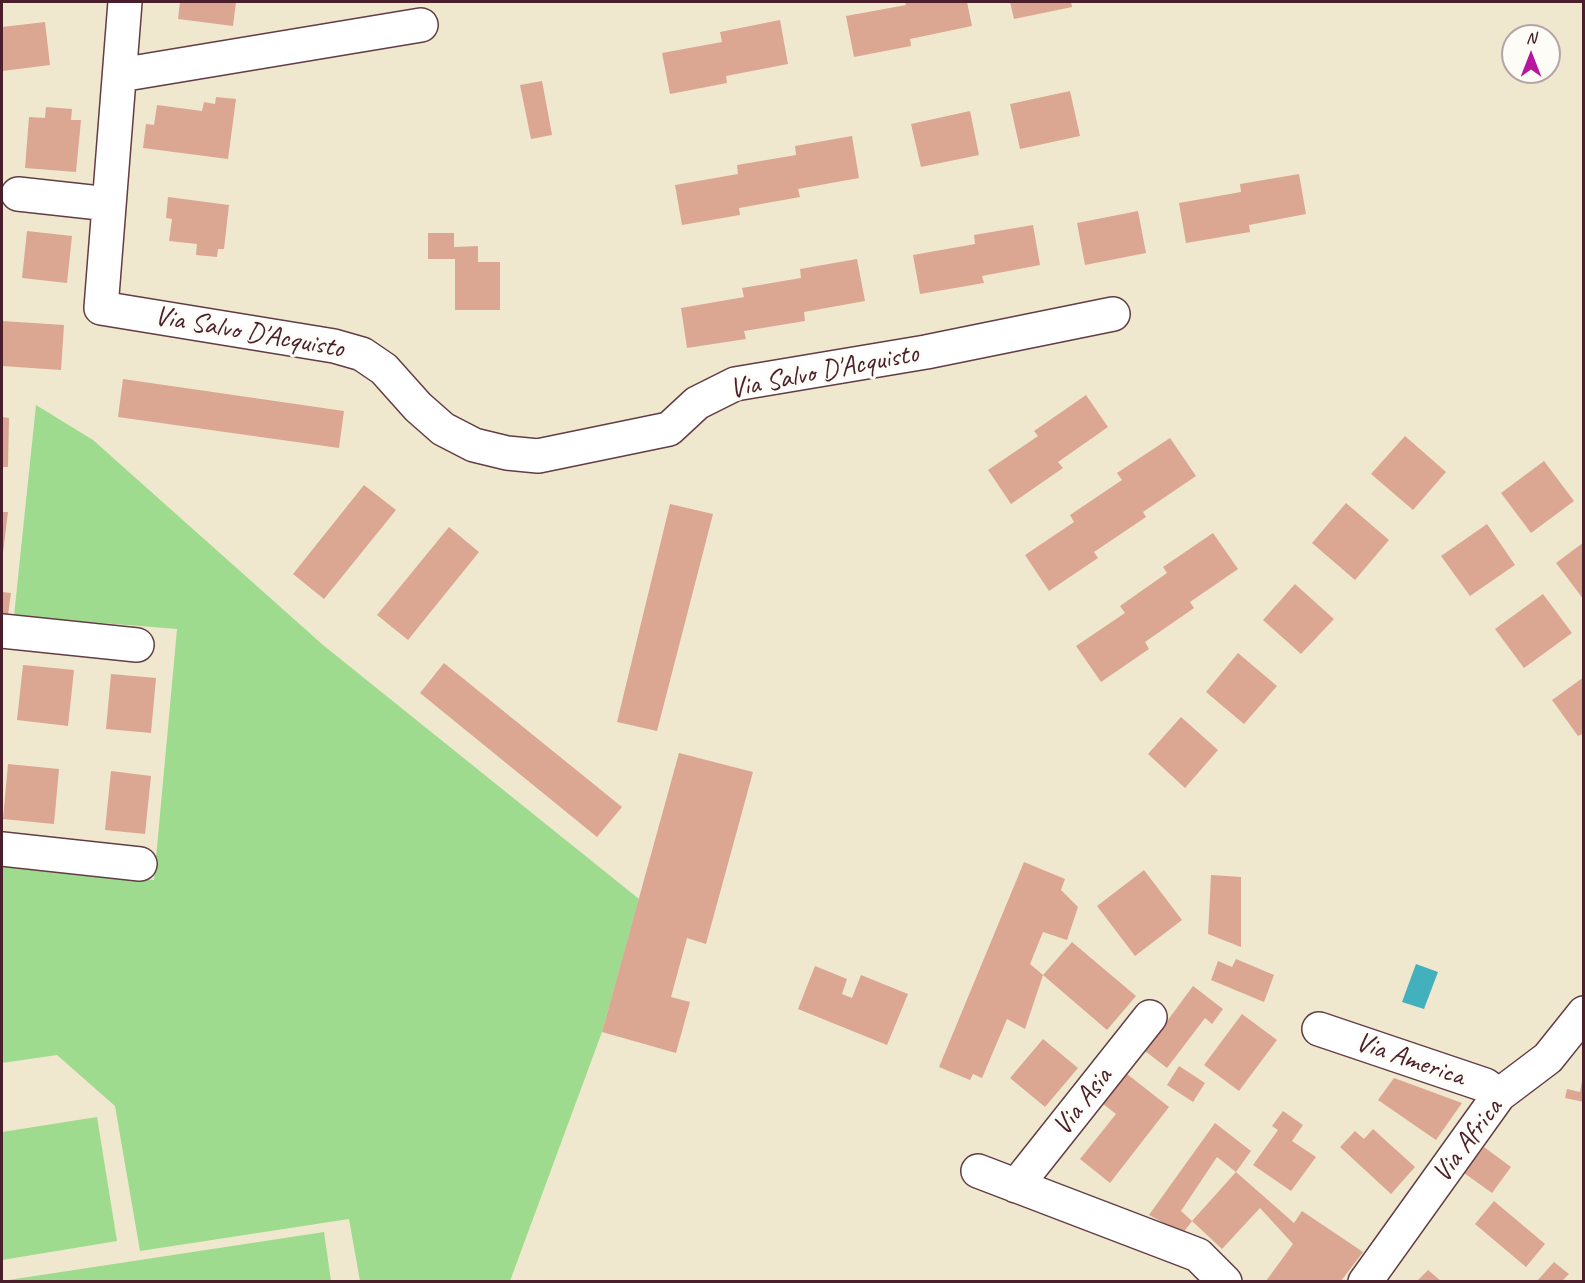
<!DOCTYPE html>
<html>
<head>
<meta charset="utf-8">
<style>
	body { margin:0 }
	#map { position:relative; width:1585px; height:1283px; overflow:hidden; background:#efe8ce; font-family:Caveat,sans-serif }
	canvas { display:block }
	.frame { position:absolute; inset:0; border:3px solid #4a1f2b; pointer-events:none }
	.north { position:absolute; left:1501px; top:24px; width:60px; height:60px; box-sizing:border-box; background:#fdfcf7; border:2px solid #b5a4a5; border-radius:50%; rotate:0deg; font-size:16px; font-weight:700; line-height:24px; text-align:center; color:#4a1f2b }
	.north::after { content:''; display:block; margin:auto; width:21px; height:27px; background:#b5179e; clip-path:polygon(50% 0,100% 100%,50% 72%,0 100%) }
</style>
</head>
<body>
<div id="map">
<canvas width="1585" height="1283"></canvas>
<div class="frame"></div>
<div class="north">N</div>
</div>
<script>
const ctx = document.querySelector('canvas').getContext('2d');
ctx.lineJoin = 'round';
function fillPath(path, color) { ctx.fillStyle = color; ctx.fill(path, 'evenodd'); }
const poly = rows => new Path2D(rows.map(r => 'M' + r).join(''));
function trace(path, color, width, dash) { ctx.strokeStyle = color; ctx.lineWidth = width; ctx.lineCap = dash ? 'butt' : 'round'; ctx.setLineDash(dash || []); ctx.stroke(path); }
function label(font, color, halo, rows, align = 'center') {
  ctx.font = font + ' Caveat,sans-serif'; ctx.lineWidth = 6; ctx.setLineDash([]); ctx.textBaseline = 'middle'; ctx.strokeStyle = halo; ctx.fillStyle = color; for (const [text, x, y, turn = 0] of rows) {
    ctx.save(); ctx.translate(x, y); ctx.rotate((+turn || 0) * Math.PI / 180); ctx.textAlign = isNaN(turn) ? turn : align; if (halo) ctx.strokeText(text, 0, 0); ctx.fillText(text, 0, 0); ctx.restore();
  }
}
const green = poly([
	[36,405,93,440,323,645,639,899,602,1032,510,1281,360,1281,349,1219,140,1251,115,1106,57,1055,2,1063,2,865,154,880,177,629,14,616],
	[97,1117,117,1241,2,1260,2,1132],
	[324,1232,331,1281,2,1281]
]);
const water = poly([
	[1416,964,1438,972,1424,1009,1402,1002]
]);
const building = poly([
	[180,2,236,2,233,26,178,19],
	[905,2,967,2,972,26,910,39,911,46,854,57,846,16,906,5],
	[1010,2,1071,2,1072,7,1014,19],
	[780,20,788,64,726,76,727,83,670,94,662,53,722,42,720,32],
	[45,22,50,65,2,71,2,27],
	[542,81,552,135,531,139,520,85],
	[1070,91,1080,136,1020,149,1010,104],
	[216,97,236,99,228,159,143,148,146,124,154,125,157,105,202,111,204,102,215,104],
	[46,107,72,109,71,120,81,120,76,172,25,168,29,117,45,118],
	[970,111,979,155,921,167,911,124],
	[852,136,859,178,798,189,800,197,739,208,740,215,682,225,675,185,738,174,737,165,796,155,795,146],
	[1299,174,1306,214,1249,225,1250,232,1186,243,1179,203,1241,192,1240,184],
	[168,197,229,205,224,249,218,249,217,257,196,255,197,244,169,241,172,219,166,218],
	[1138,211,1146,253,1085,265,1077,223],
	[1033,225,1040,265,982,276,984,283,920,294,913,255,975,244,974,235],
	[27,231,72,236,67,283,22,278],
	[428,233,454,233,454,247,478,246,478,262,500,262,500,310,455,310,455,259,428,259],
	[857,259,865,301,804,312,805,321,744,331,746,339,687,348,681,308,744,297,742,288,801,278,800,269],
	[2,321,64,325,61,370,2,366],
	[123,379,344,411,339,448,118,417],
	[1086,395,1108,427,1058,462,1063,468,1011,504,988,470,1038,436,1034,431],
	[2,417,9,418,8,467,2,467],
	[1405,436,1446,472,1413,510,1371,474],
	[1170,438,1196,476,1143,512,1146,517,1094,552,1098,558,1049,591,1025,555,1074,522,1070,515,1122,480,1117,473],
	[1544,461,1574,501,1531,533,1501,493],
	[364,485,396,510,324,599,293,574],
	[1346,503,1389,540,1355,580,1312,543],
	[670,504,713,514,657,731,617,722],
	[2,512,8,512,3,553,2,553],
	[1487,524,1515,565,1470,596,1441,556],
	[449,527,479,552,408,640,377,615],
	[1213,533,1238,569,1190,602,1194,608,1145,642,1149,649,1101,682,1076,646,1125,613,1120,606,1167,573,1163,567],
	[1584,542,1584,600,1556,563],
	[1295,584,1334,619,1301,654,1263,620],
	[2,592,11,593,8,615,2,615],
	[1543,594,1572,633,1524,668,1495,629],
	[1238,653,1277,686,1244,724,1206,692],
	[444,663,622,807,597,837,420,693],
	[23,665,74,670,68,726,17,720],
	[111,674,156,678,151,733,106,729],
	[1584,677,1584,733,1578,736,1552,700],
	[1181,717,1218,750,1185,788,1148,754],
	[679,753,753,772,706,944,687,938,671,997,690,1002,676,1053,602,1032],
	[8,764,59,769,54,824,3,819],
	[111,771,151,776,145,834,105,830],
	[1024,862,1065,879,1061,890,1078,907,1067,940,1043,932,1030,964,1043,975,1025,1029,1007,1019,982,1078,973,1074,970,1080,939,1067],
	[1144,870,1182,920,1135,956,1097,906],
	[1211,875,1241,877,1241,947,1208,934],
	[1072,942,1136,996,1107,1030,1043,975],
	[1236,959,1274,975,1264,1002,1211,980,1218,961,1232,967],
	[815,966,847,979,842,994,852,998,861,975,908,994,887,1045,798,1009],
	[1193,986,1223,1009,1212,1024,1205,1018,1167,1068,1145,1051],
	[1242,1014,1277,1040,1239,1091,1204,1065],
	[1043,1039,1078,1068,1045,1107,1010,1078],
	[1179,1066,1205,1083,1193,1102,1167,1085],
	[1127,1074,1169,1107,1110,1183,1080,1159,1116,1114,1103,1104],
	[1394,1078,1462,1103,1436,1140,1378,1100],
	[1582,1081,1584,1102,1565,1098,1567,1089,1580,1092],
	[1283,1111,1303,1125,1292,1141,1316,1157,1291,1191,1253,1165,1278,1130,1272,1126],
	[1215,1123,1251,1151,1236,1172,1217,1157,1181,1211,1192,1221,1183,1233,1149,1215],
	[1373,1129,1415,1167,1391,1194,1340,1147,1355,1131,1364,1139],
	[1484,1147,1511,1167,1492,1193,1464,1173],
	[1236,1172,1294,1223,1302,1211,1363,1252,1341,1281,1266,1281,1293,1244,1260,1208,1222,1249,1192,1221],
	[1494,1201,1545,1244,1526,1267,1475,1224],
	[1554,1262,1569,1274,1562,1281,1537,1281],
	[1428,1270,1441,1281,1417,1281]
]);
const minor = poly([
	[125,2,101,308,334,346,362,354,384,369,418,407,443,429,474,445,507,453,538,456,669,429,697,403,735,384,926,352,1113,314],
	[120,75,421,25],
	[18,194,109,204],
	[2,631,137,645],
	[2,849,140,864],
	[1319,1029,1485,1085,1499,1095],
	[978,1171,1198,1255,1225,1282],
	[1016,1186,1150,1017],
	[1365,1282,1499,1095,1548,1058,1584,1013]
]);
const streetNames = [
	["Via Salvo D'Acquisto",249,333,10],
	["Via Salvo D'Acquisto",824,372,-11],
	["Via America",1410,1060,19],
	["Via Asia",1083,1102,-52],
	["Via Africa",1468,1141,-53]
];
fillPath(green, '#9edb8f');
fillPath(water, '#42b1bd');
fillPath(building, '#dba793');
trace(minor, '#633d43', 36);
trace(minor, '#fff', 33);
label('28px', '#4a1f2b', '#fdfcf7', streetNames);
</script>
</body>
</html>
